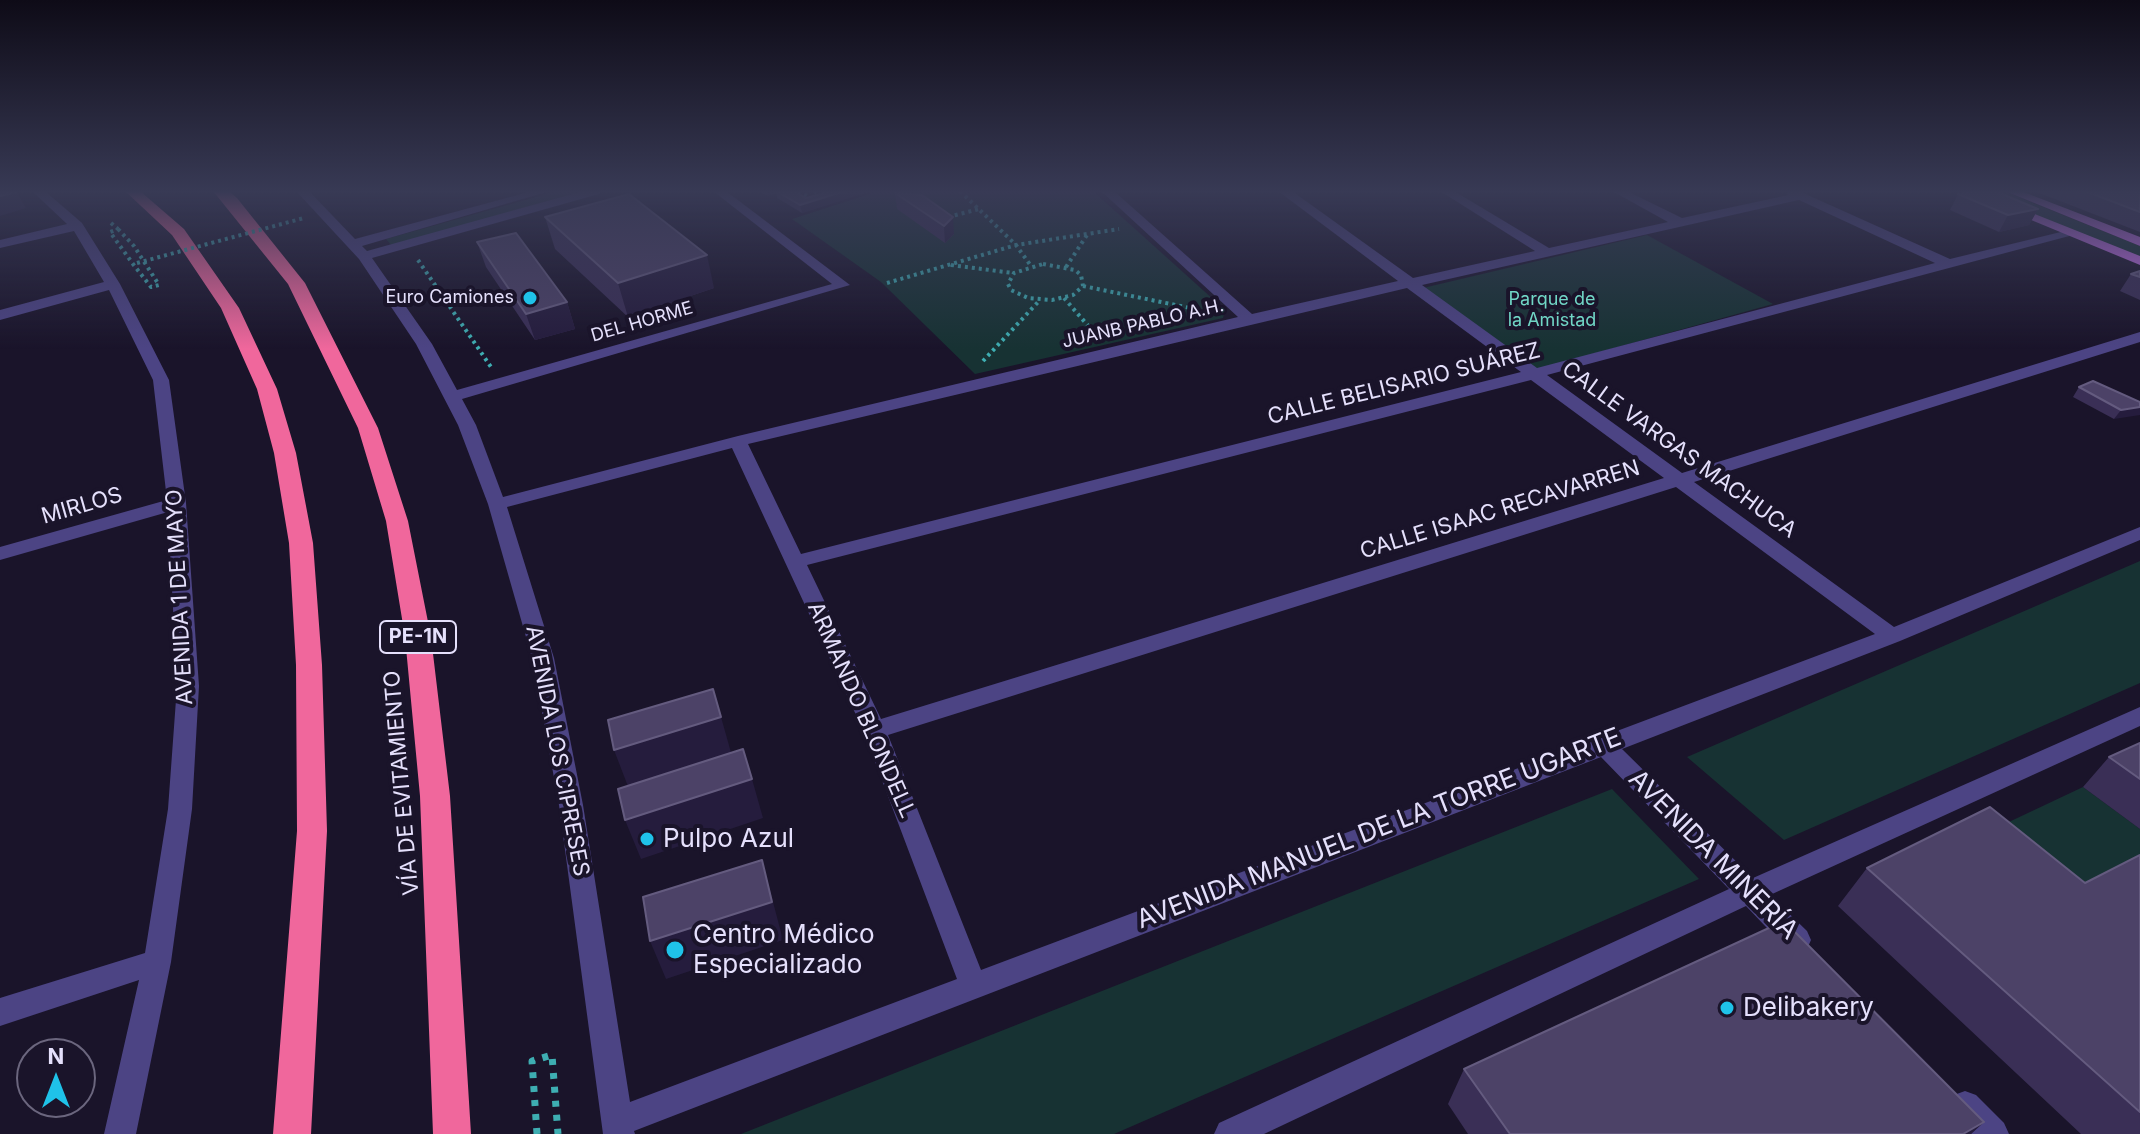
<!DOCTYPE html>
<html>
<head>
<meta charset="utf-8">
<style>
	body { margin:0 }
	#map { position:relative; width:2140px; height:1134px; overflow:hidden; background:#1a142a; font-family:Inter,sans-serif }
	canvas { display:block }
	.north { position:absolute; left:16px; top:1038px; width:80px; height:80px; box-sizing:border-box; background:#1a142a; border:2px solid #6b667e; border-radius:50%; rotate:0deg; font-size:22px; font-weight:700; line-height:32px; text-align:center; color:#e5e0fc }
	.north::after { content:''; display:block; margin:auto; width:28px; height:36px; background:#1fc2e9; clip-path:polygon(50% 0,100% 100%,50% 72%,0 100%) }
</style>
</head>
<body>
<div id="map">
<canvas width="2140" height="1134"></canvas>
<div class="north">N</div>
</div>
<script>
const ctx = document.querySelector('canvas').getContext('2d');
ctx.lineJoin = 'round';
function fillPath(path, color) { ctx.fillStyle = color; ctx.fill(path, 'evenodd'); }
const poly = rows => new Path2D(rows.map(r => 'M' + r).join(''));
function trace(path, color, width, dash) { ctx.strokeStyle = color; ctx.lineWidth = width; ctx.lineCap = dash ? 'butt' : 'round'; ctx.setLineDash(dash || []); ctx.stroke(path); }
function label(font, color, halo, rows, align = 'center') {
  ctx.font = font + ' Inter,sans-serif'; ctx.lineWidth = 8; ctx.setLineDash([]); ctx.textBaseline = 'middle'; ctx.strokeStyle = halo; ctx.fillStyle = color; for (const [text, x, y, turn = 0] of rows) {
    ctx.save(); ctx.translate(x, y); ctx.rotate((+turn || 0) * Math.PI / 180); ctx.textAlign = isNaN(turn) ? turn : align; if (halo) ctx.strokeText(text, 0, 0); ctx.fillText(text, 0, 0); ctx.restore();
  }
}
const green = poly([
	[557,191,582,191,392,246,386,239],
	[878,191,1093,191,1225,310,1223,318,975,374,881,282,792,219],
	[1975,191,2003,191,2140,246,2140,258],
	[1647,235,1773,304,1535,370,1423,288],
	[2140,561,2140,683,1784,840,1687,757],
	[2083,787,2140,829,2140,872,2048,921,1958,846],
	[1612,789,1699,879,1114,1134,741,1134]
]);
const pathFar1 = poly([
	[798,191,815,200],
	[814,191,824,196],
	[960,191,1016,245,1031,266],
	[948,217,979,209],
	[111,223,118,229],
	[118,229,134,246,159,285,151,287,133,264,110,232,118,229],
	[418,260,491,367],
	[1043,264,1075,270,1081,275,1083,286,1073,295,1052,300,1028,298,1011,290,1008,284,1014,273,1043,264],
	[951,265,1013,273],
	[1066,267,1089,232],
	[887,283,1016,245,1119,229],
	[1083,286,1200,310],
	[1064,298,1097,336],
	[983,361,1039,301]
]);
const path = poly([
	[537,1134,532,1061,552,1055,558,1134]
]);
const minor = poly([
	[32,191,45,191,82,223,120,284,169,380,186,503,199,686,192,809,171,962,136,1134,104,1134,139,980,0,1026,0,998,145,953,168,809,177,686,168,512,0,560,0,547,167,500,153,380,109,290,0,320,0,310,104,282,74,231,0,248,0,240,67,224,32,191],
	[296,191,309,191,355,239,532,191,550,191,362,246,367,251,583,191,601,191,599,194,372,258,432,344,457,390,832,284,713,191,726,191,850,285,462,399,476,425,503,497,738,436,1238,317,1101,191,1114,191,1252,314,1398,281,1278,191,1292,191,1413,278,1535,251,1440,191,1454,191,1549,248,1668,222,1612,191,1627,191,1682,218,1788,195,1787,191,1799,191,1950,259,2073,229,2073,235,1547,375,1682,473,2140,332,2140,342,1694,482,1894,627,2140,527,2140,540,1900,641,1622,749,1753,878,2140,707,2140,726,1770,895,1807,931,1811,940,1807,949,1797,952,1787,949,1746,906,1264,1134,1214,1134,1219,1123,1729,889,1601,757,634,1131,635,1134,603,1134,559,805,532,658,488,504,458,425,416,344,359,259,296,191],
	[1799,200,1935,263,1537,368,1422,285,1799,200],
	[1407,288,1521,372,801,554,748,444,1407,288],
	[1531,380,1664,478,881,719,807,565,1531,380],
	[732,448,863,730,957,979,630,1102,583,805,554,658,507,507,732,448],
	[1676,487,1875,634,981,970,888,735,1676,487],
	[1965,1091,1976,1095,2004,1123,2009,1134,1971,1134,1954,1117,1950,1106,1954,1095,1965,1091]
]);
const major = poly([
	[1961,191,1977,191,2140,256,2140,265,1961,191],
	[2005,191,2021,191,2140,237,2140,246,2005,191]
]);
const highway = poly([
	[125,191,140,191,184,229,239,308,277,389,296,453,313,543,322,665,327,831,311,1134,273,1134,297,831,296,665,289,543,274,453,257,389,221,308,172,235,125,191],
	[213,191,229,191,237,198,305,283,378,428,408,521,431,637,450,796,471,1134,433,1134,420,796,405,637,386,521,358,428,288,284,213,191]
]);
const pathBridge = poly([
	[137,263,304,218]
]);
const wall = poly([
	[759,191,793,191,806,198,831,191,871,191,802,213,777,198,776,193,768,196],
	[2034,191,2140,191,2140,232],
	[895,193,954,234,945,243,897,209],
	[1958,194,2038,209,2029,225,1999,232,1950,210],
	[545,217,714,288,628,317,555,249],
	[477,242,567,302,575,329,535,340,486,267],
	[2140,271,2140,300,2120,291,2131,274],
	[2079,387,2140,402,2114,419,2073,397],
	[2140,743,2140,829,2083,787,2109,757],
	[2140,855,2140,1134,2081,1134,1838,906,1867,868,2085,883],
	[1464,1069,1984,1122,1971,1134,1468,1134,1448,1104]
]);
const shadedWall = poly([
	[767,191,776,191,776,193,768,196],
	[845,191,871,191,802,213,800,205],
	[17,192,26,208,0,216,0,196],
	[2038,209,2029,225,1999,232,2008,215],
	[953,217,954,234,945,243,944,226],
	[707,255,714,288,628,317,618,283],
	[567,302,575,329,535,340,526,314],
	[2140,407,2140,415,2114,419,2121,410],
	[721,717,732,756,629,789,614,750],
	[752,779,763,818,641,859,625,820],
	[762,860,783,940,666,979,650,941],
	[1984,1122,1971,1134,1963,1134]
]);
const building = poly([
	[0,191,15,191,17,192,0,196,0,191],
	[776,191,793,191,806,198,831,191,845,191,800,205,776,191],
	[1974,191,1995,191,2038,209,2008,215,1958,194,1974,191],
	[2085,191,2140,191,2140,212,2085,191],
	[895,193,922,195,953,217,944,226,895,193],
	[629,194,707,255,618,283,545,217,629,194],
	[516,233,567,302,526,314,477,242,516,233],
	[2140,271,2140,277,2131,274,2140,271],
	[2093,381,2140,402,2140,407,2121,410,2079,387,2093,381],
	[713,689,721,717,614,750,608,720,713,689],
	[2140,743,2140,779,2109,757,2140,743],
	[743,749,752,779,625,820,618,789,743,749],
	[1990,807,2085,883,2140,855,2140,1112,1867,868,1990,807],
	[762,860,772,902,650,941,643,897,762,860],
	[1784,921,1984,1122,1963,1134,1510,1134,1464,1069,1784,921]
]);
const markers = [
	[530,298,8,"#1fc2e9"],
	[647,839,8,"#1fc2e9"],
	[675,950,10,"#1fc2e9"],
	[1727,1008,8,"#1fc2e9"]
];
const farPoinames = [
	["Euro Camiones",514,298]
];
const farParknames = [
	["Parque de",1552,300],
	["la Amistad",1552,321]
];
const farStreetnames = [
	["DEL HORME",642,322,-16],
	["JUANB PABLO A.H.",1143,324,-13]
];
const shields = [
	[418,637,76]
];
const shieldNames = [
	["PE-1N",418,637]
];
const streetNames = [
	["CALLE BELISARIO SUÁREZ",1404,384,-14],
	["CALLE VARGAS MACHUCA",1679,450,36],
	["MIRLOS",82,506,-16],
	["CALLE ISAAC RECAVARREN",1500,510,-17],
	["AVENIDA 1 DE MAYO",180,597,-93],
	["ARMANDO BLONDELL",861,710,66],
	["AVENIDA LOS CIPRESES",557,751,79],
	["VÍA DE EVITAMIENTO",402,783,-95]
];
const nearStreetnames = [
	["AVENIDA MANUEL DE LA TORRE UGARTE",1379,829,-21],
	["AVENIDA MINERÍA",1713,855,45]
];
const nearPoinames = [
	["Pulpo Azul",663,839],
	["Centro Médico",693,935],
	["Especializado",693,965],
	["Delibakery",1743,1008]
];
fillPath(green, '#173233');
trace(pathFar1, '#3eaeb2', 4, [3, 4]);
trace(path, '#3eaeb2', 7, [6, 8]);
fillPath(minor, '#4c4484');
fillPath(major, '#cd72f1');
fillPath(highway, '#f0679c');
trace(pathBridge, '#3eaeb2', 4, [3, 4]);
fillPath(wall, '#3a2f56');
fillPath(shadedWall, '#251c3d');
fillPath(building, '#4c4267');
trace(building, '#645b7f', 2);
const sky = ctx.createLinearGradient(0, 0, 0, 349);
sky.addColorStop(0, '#0e0b17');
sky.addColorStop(0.55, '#383a55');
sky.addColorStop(1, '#383a5500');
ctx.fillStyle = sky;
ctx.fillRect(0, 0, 2140, 349);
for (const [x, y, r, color] of markers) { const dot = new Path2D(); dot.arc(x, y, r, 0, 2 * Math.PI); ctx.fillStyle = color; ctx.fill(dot); trace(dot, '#1a142a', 3); }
label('18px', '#e5e0fc', '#1a142a', farPoinames, 'right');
label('18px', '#71d6c6', '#1a142a', farParknames);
label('18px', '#e5e0fc', '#1a142a', farStreetnames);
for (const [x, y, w] of shields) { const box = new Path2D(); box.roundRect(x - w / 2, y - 16, w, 32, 6); ctx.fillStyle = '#1a142a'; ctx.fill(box); trace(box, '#e5e0fc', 2); }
label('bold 20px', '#e5e0fc', null, shieldNames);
label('22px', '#e5e0fc', '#1a142a', streetNames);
label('26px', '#e5e0fc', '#1a142a', nearStreetnames);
label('26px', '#e5e0fc', '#1a142a', nearPoinames, 'left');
</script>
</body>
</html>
